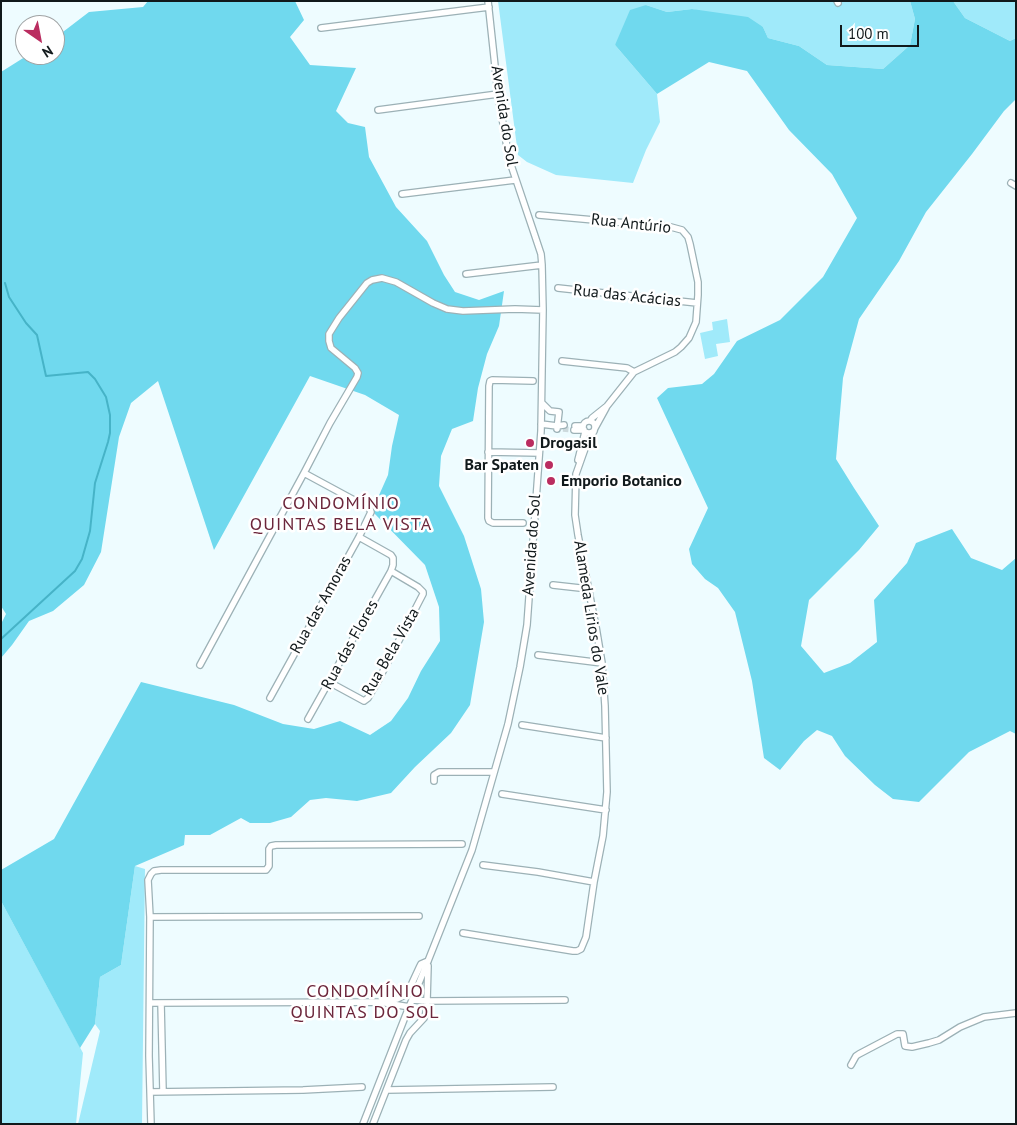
<!DOCTYPE html>
<html>
<head>
<meta charset="utf-8">
<style>
	body { margin:0 }
	#map { position:relative; width:1017px; height:1125px; overflow:hidden; background:#eefcff; font-family:"PT Sans",sans-serif }
	canvas { display:block }
	.frame { position:absolute; inset:0; border:2px solid #11191b; pointer-events:none }
	.north { position:absolute; left:15px; top:15px; width:50px; height:50px; box-sizing:border-box; background:#fff; border:1px solid #a0a3a4; border-radius:50%; rotate:147deg; font-size:14px; font-weight:700; line-height:20px; text-align:center; color:#11191b }
	.north::after { content:''; display:block; margin:auto; width:18px; height:22px; background:#ba2d60; clip-path:polygon(50% 0,100% 100%,50% 72%,0 100%) }
	.scale { position:absolute; left:840px; top:25px; width:79px; height:22px; box-sizing:border-box; border:2px solid #11191b; border-top:0; padding-left:6px; font-size:15px; line-height:18px; white-space:nowrap; color:#11191b; -webkit-text-stroke:4px #fff; paint-order:stroke }
</style>
</head>
<body>
<div id="map">
<canvas width="1017" height="1125"></canvas>
<div class="frame"></div>
<div class="north">N</div>
<div class="scale">100 m</div>
</div>
<script>
const ctx = document.querySelector('canvas').getContext('2d');
ctx.lineJoin = 'round';
function fillPath(path, color) { ctx.fillStyle = color; ctx.fill(path, 'evenodd'); }
const poly = rows => new Path2D(rows.map(r => 'M' + r).join(''));
function trace(path, color, width, dash) { ctx.strokeStyle = color; ctx.lineWidth = width; ctx.lineCap = dash ? 'butt' : 'round'; ctx.setLineDash(dash || []); ctx.stroke(path); }
function label(font, color, halo, rows, align = 'center') {
  ctx.font = font + ' "PT Sans",sans-serif'; ctx.lineWidth = 5; ctx.setLineDash([]); ctx.textBaseline = 'middle'; ctx.strokeStyle = halo; ctx.fillStyle = color; for (const [text, x, y, turn = 0] of rows) {
    ctx.save(); ctx.translate(x, y); ctx.rotate((+turn || 0) * Math.PI / 180); ctx.textAlign = isNaN(turn) ? turn : align; if (halo) ctx.strokeText(text, 0, 0); ctx.fillText(text, 0, 0); ctx.restore();
  }
}
const green = poly([
	[498,1,910,1,915,19,910,45,883,69,827,65,799,46,768,38,763,27,692,9,667,12,646,5,615,45,657,94,660,122,646,150,633,183,556,175,527,162,518,155],
	[953,1,1016,1,1016,38,1010,41,965,18],
	[727,319,730,342,716,344,718,356,705,359,700,333,713,330,712,322],
	[135,866,145,869,142,1124,78,1124,100,1031,95,1024,100,977,121,965],
	[1,901,83,1053,76,1124,1,1124]
]);
const forest = poly([
	[148,1,295,1,304,20,290,37,310,65,356,68,336,111,348,123,365,127,369,157,396,207,427,241,444,275,455,292,479,300,504,291,499,326,487,354,478,388,473,421,452,429,441,456,439,486,464,536,481,589,484,622,470,705,451,733,415,767,391,793,357,801,326,798,310,800,291,817,270,823,250,823,241,818,210,835,185,835,184,845,135,866,121,965,100,977,95,1024,80,1048,1,901,1,870,54,839,141,682,234,705,283,724,314,729,340,721,370,735,391,721,408,698,421,671,440,641,439,607,425,565,372,511,388,475,392,446,399,415,365,395,310,376,214,550,158,381,131,403,119,437,101,552,84,585,53,611,29,621,12,645,1,658,1,624,6,614,1,606,1,72,28,55,55,55,55,38,89,12,143,7],
	[910,1,953,1,965,18,1010,41,1016,38,1016,99,1004,111,972,154,926,212,899,261,859,319,843,378,836,459,854,488,879,526,859,550,809,600,801,646,824,673,850,663,877,642,874,600,907,563,916,543,952,529,971,558,1002,570,1016,558,1016,734,1010,731,969,752,919,802,893,799,875,785,845,756,832,736,817,730,804,741,780,770,764,758,752,681,735,612,718,588,705,579,692,564,689,549,708,508,657,398,668,388,702,384,714,374,737,341,780,320,823,277,857,218,832,174,789,130,747,71,709,62,657,94,615,45,630,10,646,5,667,12,692,9,748,17,763,27,768,38,799,46,827,65,883,69,910,45,915,19]
]);
const stream = poly([
	[1,639,75,571,82,559,90,531,95,483,108,442,110,433,110,415,106,397,95,379,88,372,46,376,37,335,26,323,9,297,5,283]
]);
const minorTunnel = poly([
	[563,429,574,430]
]);
const minor = poly([
	[837,1,838,3],
	[321,28,489,7],
	[378,110,498,94],
	[1011,183,1016,186],
	[402,194,515,180],
	[539,215,671,227,682,230,688,237,690,244,698,282,698,295,696,322,689,338,681,347,675,352,634,372,607,406,592,418,590,421],
	[466,274,542,265],
	[558,288,697,303],
	[562,361,627,368,634,372],
	[542,403,550,411,559,412,557,429],
	'583 427a6 6 0 1 1 12 0a6 6 0 1 1-12 0Z',
	[541,424,557,426,564,425],
	[575,426,583,426],
	[595,428,606,408],
	[574,430,584,430],
	[488,452,539,453],
	[578,460,585,432],
	[523,523,493,523,489,521,488,518,489,386,490,381,492,380,533,381],
	[553,585,589,589],
	[538,655,602,663],
	[200,665,304,473,330,423,357,377,358,373,355,368,331,348,329,341,329,334,339,318,367,283,372,280,382,278,396,282,433,303,447,309,463,311,515,309,543,310],
	[329,682,364,701,368,698,379,679,423,594,423,592,418,587,391,571],
	[270,698,359,537,371,512,370,509,365,506,304,473],
	[308,719,391,571,393,565,393,558,391,555,359,537],
	[522,725,606,738],
	[434,781,434,775,439,772,494,772],
	[502,794,606,810],
	[483,865,538,872,594,882],
	[150,917,419,916],
	[463,933,573,951,577,951,581,949,586,937,594,882,603,836,607,792,605,706,602,663,596,627,578,535,575,515,576,474,587,443,594,431],
	[382,1000,397,992,409,988],
	[412,1000,427,1001,565,1000],
	[384,1001,397,999,407,994,420,966,421,964,428,961],
	[150,1003,379,1002,410,1007],
	[161,1003,163,1091],
	[851,1065,856,1056,859,1054,897,1034,903,1034,905,1046,912,1047,929,1043,939,1040,960,1027,984,1017,1016,1013],
	[387,1090,553,1087],
	[150,1092,303,1090,362,1087],
	[151,1124,149,1056,150,917,148,880,151,874,154,871,161,870,266,870,269,866,269,849,271,846,276,845,462,844],
	[363,1124,405,1017,428,961,472,850,508,724,520,667,527,625,541,431,543,310,542,265,541,254,534,233,509,159,498,94,488,1],
	[373,1124,406,1040,410,1033,424,1018,426,1013,427,1001,428,966]
]);
const markers = [
	[530,443,5,"#ba2d60"],
	[549,465,5,"#ba2d60"],
	[551,481,5,"#ba2d60"]
];
const streetNames = [
	["Avenida do Sol",504,116,81],
	["Rua Antúrio",631,224,6],
	["Rua das Acácias",627,296,6],
	["Avenida do Sol",532,545,-86],
	["Rua das Amoras",321,605,-61],
	["Alameda Lírios do Vale",591,618,81],
	["Rua das Flores",350,645,-61],
	["Rua Bela Vista",391,652,-60]
];
const poiNames = [
	["Drogasil",540,443],
	["Bar Spaten",539,465,"right"],
	["Emporio Botanico",561,481]
];
const neighbourhoodNames = [
	["CONDOMÍNIO",341,504],
	["QUINTAS BELA VISTA",341,525],
	["CONDOMÍNIO",365,992],
	["QUINTAS DO SOL",365,1013]
];
fillPath(green, '#a0eafa');
fillPath(forest, '#70d9ee');
trace(stream, '#46b3c7', 2);
trace(minorTunnel, '#cddadd', 5.5, [5.5, 3]);
trace(minor, '#9cb1b6', 8);
trace(minor, '#fff', 5.5);
for (const [x, y, r, color] of markers) { const dot = new Path2D(); dot.arc(x, y, r, 0, 2 * Math.PI); ctx.fillStyle = color; ctx.fill(dot); trace(dot, '#fff', 2); }
label('16px', '#11191b', '#fff', streetNames);
label('bold 16px', '#11191b', '#fff', poiNames, 'left');
ctx.letterSpacing = '1px';
label('18px', '#6b263b', '#fff', neighbourhoodNames);
ctx.letterSpacing = '0px';
</script>
</body>
</html>
